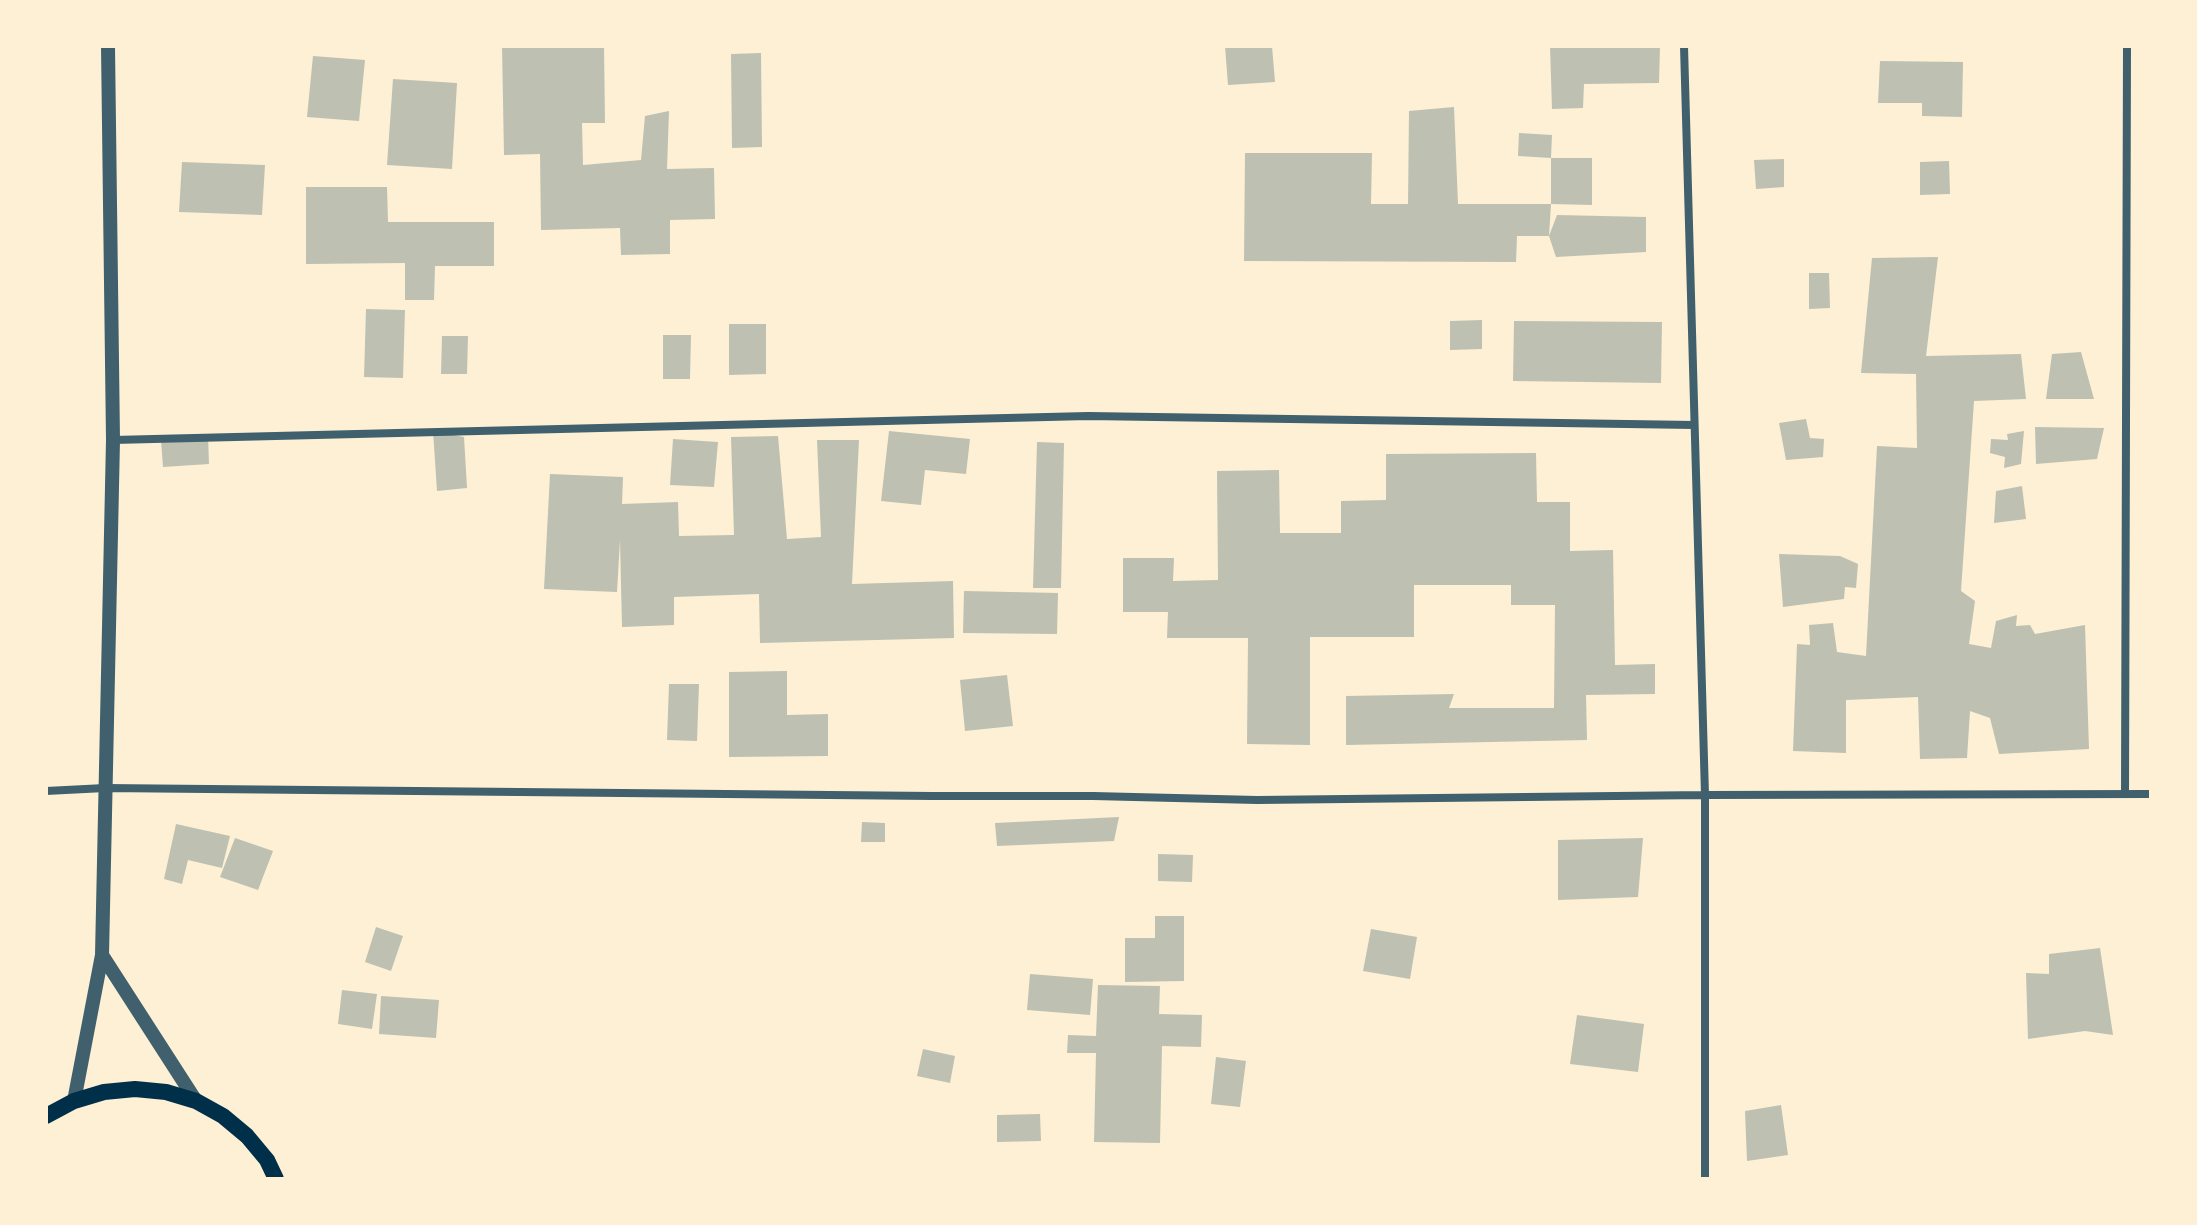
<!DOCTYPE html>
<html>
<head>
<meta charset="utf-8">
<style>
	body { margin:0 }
	#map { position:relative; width:2197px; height:1225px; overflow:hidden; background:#fdf0d5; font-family:Commissioner,sans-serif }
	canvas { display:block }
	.frame { position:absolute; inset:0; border:48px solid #fdf0d5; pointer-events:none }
</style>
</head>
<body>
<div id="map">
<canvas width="2197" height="1225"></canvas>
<div class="frame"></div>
</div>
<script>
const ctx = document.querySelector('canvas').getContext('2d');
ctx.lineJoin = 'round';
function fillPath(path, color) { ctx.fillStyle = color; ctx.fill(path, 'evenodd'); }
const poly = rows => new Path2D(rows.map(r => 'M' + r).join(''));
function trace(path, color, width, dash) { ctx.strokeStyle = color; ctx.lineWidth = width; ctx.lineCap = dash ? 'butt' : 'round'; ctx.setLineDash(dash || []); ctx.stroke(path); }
const building = poly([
	[502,46,604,46,605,123,582,123,583,165,641,160,645,116,669,111,667,169,714,168,715,219,670,220,670,254,621,255,620,228,541,230,540,154,504,155],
	[1225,46,1272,46,1275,82,1228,85],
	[1550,46,1660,46,1659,83,1584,84,1583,108,1552,109],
	[761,53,762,147,732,148,731,54],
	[313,56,365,60,359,121,307,117],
	[1880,61,1963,62,1962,117,1922,116,1922,103,1878,103],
	[393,79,457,83,452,169,387,165],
	[1454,107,1458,204,1551,204,1549,236,1517,236,1516,262,1244,261,1245,153,1372,153,1371,204,1408,204,1409,111],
	[1519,133,1552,135,1551,158,1518,156],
	[1551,158,1592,158,1592,205,1551,204],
	[1784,159,1784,187,1756,189,1754,160],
	[1949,161,1950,194,1920,195,1920,162],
	[182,162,265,165,262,215,179,212],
	[306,187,387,187,388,222,494,222,494,266,435,266,434,300,405,300,405,263,306,264],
	[1557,215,1646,217,1646,252,1556,257,1549,236],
	[1938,257,1926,356,2021,354,2026,399,1974,401,1961,591,1975,601,1969,644,1991,648,1996,621,2017,615,2016,626,2030,625,2035,634,2085,625,2089,749,1999,754,1990,718,1970,711,1967,758,1920,759,1918,697,1846,700,1846,753,1793,751,1797,644,1810,645,1809,625,1833,623,1837,652,1866,656,1877,446,1917,448,1916,374,1861,373,1872,258],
	[1809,273,1829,273,1830,308,1809,309],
	[366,309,405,310,403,378,364,377],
	[1482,320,1482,349,1450,350,1450,321],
	[1514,321,1662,322,1661,383,1513,381],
	[729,324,766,324,766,374,729,375],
	[663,335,691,335,690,379,663,379],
	[442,336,468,336,467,374,441,374],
	[2081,352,2094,399,2046,399,2052,354],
	[1806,419,1810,438,1824,439,1823,457,1786,460,1779,423],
	[2035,427,2104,428,2097,459,2036,464],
	[433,431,464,437,467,488,437,491],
	[889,431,970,439,966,474,925,470,921,505,881,501],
	[2024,431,2021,464,2004,468,2005,457,1990,453,1991,439,2008,440,2007,434],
	[208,436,209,464,163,467,161,440],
	[778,436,787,539,821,537,817,440,859,440,852,584,953,581,954,638,760,643,759,594,674,597,674,625,622,627,620,540,617,592,544,589,550,474,623,477,622,504,678,502,679,536,734,535,731,437],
	[673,439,718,442,714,487,670,485],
	[1037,442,1064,443,1061,588,1033,588],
	[1536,453,1537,502,1570,502,1570,551,1613,550,1615,665,1655,664,1655,694,1586,695,1587,740,1346,745,1346,696,1454,694,1449,708,1554,708,1555,605,1511,605,1511,585,1414,585,1414,637,1310,637,1310,745,1247,744,1248,638,1167,638,1168,612,1123,612,1123,558,1174,558,1173,581,1218,580,1217,471,1279,470,1280,533,1341,533,1341,501,1386,500,1386,454],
	[2022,486,2026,519,1994,523,1996,491],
	[1779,554,1840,556,1858,564,1856,588,1845,587,1844,599,1783,607],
	[964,591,1058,593,1057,634,963,633],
	[787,671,787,715,828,714,828,756,729,757,729,672],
	[1007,675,1013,726,965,731,960,680],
	[669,684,699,684,697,741,667,740],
	[1119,817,1114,841,997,846,995,823],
	[862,822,885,823,885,842,861,842],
	[176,824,230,836,222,868,188,860,182,884,164,879],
	[235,838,273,851,258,890,220,877],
	[1643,838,1638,897,1558,900,1558,840],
	[1158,854,1193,855,1192,882,1158,881],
	[1155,916,1184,916,1184,981,1125,982,1125,938,1155,938],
	[376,927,403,936,391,971,365,962],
	[1371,929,1417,937,1410,979,1363,971],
	[2100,948,2113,1035,2085,1031,2028,1039,2026,973,2049,974,2049,954],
	[1030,974,1093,979,1090,1015,1027,1010],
	[1098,985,1160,986,1159,1014,1202,1015,1201,1047,1162,1046,1160,1143,1094,1142,1096,1053,1067,1053,1068,1035,1096,1036],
	[342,990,377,994,372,1029,338,1024],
	[381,996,439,1000,436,1038,379,1034],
	[1577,1015,1644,1024,1638,1072,1570,1064],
	[923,1049,955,1056,950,1083,917,1076],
	[1216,1057,1246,1061,1240,1107,1211,1104],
	[1781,1105,1788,1155,1747,1161,1745,1111],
	[1040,1114,1041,1141,997,1142,997,1115]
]);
const minor = poly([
	[1684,46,1705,795,1705,1179],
	[113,440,1088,416,1694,425],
	[46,791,105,788,933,796,1093,796,1257,800,1705,795,2151,794],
	[2125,794,2127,46]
]);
const tertiary = poly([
	[102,955,196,1101],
	[74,1101,102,955,113,440,108,46]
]);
const secondary = poly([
	[46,1116,74,1101,104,1092,135,1089,166,1092,196,1101,223,1116,247,1136,267,1160,276,1179]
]);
fillPath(building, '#bec0b2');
trace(minor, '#3f606c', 8);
trace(tertiary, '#3f606c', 14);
trace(secondary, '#003049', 16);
</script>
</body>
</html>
